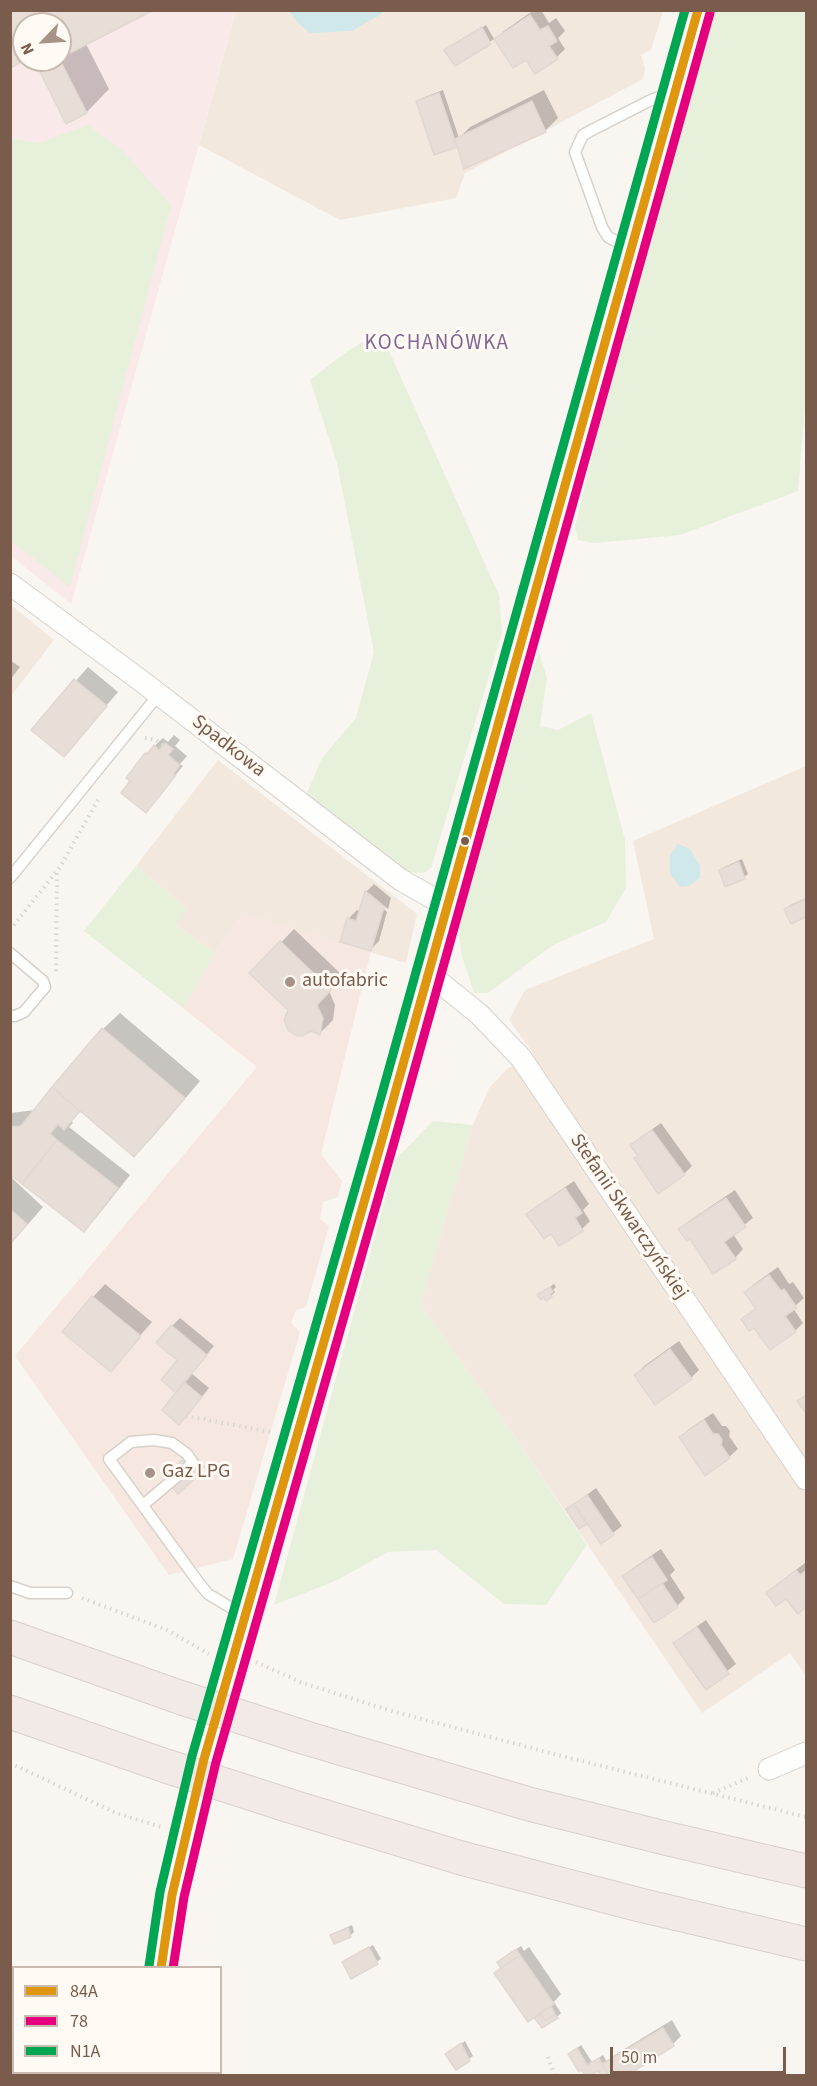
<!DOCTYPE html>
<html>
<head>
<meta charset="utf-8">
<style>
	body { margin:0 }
	#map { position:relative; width:817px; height:2086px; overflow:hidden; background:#f9f5f0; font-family:"Source Sans 3",sans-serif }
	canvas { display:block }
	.frame { position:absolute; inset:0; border:12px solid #7a5c4d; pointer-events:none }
	.legend { position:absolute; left:12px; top:1966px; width:210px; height:108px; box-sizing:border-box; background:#fffaf3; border:2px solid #cabbb1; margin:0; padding:8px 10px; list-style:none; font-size:18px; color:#7a5c4d }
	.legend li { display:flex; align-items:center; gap:12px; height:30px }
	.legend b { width:30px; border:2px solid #cabbb1 }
	.north { position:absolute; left:12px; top:12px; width:60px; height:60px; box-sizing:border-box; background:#fffaf3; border:2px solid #cabbb1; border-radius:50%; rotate:245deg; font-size:16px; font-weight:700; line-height:24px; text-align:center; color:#7a5c4d }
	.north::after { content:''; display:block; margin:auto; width:21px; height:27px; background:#a69286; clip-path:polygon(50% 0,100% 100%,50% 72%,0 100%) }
	.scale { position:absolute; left:610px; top:2047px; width:176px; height:27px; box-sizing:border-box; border:3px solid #7a5c4d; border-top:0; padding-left:8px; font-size:18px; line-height:21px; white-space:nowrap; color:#7a5c4d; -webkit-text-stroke:4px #fffaf3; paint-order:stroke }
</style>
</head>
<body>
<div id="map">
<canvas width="817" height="2086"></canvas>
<div class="frame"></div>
<ul class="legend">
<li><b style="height:8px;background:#de970f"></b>84A</li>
<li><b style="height:8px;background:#e5007d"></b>78</li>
<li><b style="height:8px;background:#00a651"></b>N1A</li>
</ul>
<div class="north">N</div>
<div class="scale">50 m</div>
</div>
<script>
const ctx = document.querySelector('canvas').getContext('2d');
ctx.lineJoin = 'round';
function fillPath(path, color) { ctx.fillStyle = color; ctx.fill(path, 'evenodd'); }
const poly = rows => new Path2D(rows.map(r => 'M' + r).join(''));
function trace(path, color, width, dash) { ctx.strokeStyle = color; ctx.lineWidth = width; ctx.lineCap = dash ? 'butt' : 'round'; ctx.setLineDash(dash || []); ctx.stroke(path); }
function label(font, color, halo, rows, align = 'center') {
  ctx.font = font + ' "Source Sans 3",sans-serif'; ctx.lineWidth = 6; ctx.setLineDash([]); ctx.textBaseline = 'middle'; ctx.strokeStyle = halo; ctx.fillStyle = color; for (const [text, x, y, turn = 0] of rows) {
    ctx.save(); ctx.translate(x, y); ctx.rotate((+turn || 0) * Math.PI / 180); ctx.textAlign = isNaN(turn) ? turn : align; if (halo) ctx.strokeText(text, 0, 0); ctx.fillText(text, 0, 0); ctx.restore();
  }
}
const residential = poly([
	[236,11,663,11,651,50,641,55,645,69,643,79,465,173,456,198,340,220,199,145],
	[11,605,54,640,11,696],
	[218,760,417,914,406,963,243,913,215,953,174,924,188,909,136,866],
	[806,766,806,1676,790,1653,702,1713,510,1430,420,1304,473,1125,489,1088,508,1068,533,1053,509,1020,525,990,654,939,633,841]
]);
const commercial = poly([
	[243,913,371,951,321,1154,342,1181,338,1197,323,1202,320,1219,329,1226,306,1307,296,1310,291,1323,300,1332,233,1559,169,1575,15,1356,257,1067,183,1008,215,953]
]);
const medical = poly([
	[10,11,236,11,71,604,11,556],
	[24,24,60,24,60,60,24,60]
]);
const green = poly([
	[711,11,806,11,806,396,798,491,680,535,594,543,578,540,575,527,631,295],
	[88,125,122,150,171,205,70,587,11,541,10,138,39,143],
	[380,331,499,595,502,633,431,868,424,873,406,872,305,798,322,758,356,718,374,652,337,463,310,380,345,353],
	[539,652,547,678,540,726,558,730,591,713,625,840,626,888,606,922,553,945,488,993,474,993,462,956,458,927,525,695],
	[136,866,188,909,175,925,215,953,183,1008,84,931],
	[433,1121,473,1125,420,1304,510,1430,587,1545,546,1605,504,1604,436,1550,388,1552,335,1581,274,1605,396,1159]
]);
const water = poly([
	[289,11,383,11,380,15,352,31,310,33,298,23],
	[678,844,690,849,700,866,700,878,689,886,680,887,670,874,670,855]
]);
const shadow = poly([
	[10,10,151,10,86,44,109,89,87,112,67,122,36,60,60,60,60,24,24,24,10,66],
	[534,10,541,10,549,23,556,18,565,31,558,38,565,49,557,57,526,58,496,39,504,31],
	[486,25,494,39,456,64,446,50],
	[443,90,459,138,470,127,544,90,558,118,545,131,458,144,456,146,418,101,422,98],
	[10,660,20,667,10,680],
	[88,667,118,692,64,755,33,730],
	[174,735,180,740,175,746,187,756,180,764,183,766,146,811,132,781,146,754,163,738,168,742],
	[742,859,748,874,744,877,720,871,724,867],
	[374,884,391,898,388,909,369,893,369,896,387,912,379,941,370,950,348,919,357,910,360,911,366,892],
	[806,898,806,916,792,922,786,909,790,905],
	[294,929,343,976,329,991,335,1005,333,1020,320,1033,311,1030,252,973],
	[120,1013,200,1081,151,1139,134,1155,82,1110,71,1121,73,1123,69,1127,130,1175,96,1218,83,1230,14,1176,12,1178,43,1207,10,1245,10,1113,36,1110,103,1029],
	[661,1123,692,1166,684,1174,636,1158,639,1155,632,1145,641,1137],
	[574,1181,589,1204,583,1210,590,1221,582,1229,551,1232,528,1214,537,1206],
	[735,1190,753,1218,733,1234,743,1249,735,1258,690,1237,680,1229,689,1221],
	[778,1267,789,1284,793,1282,804,1298,793,1308,803,1323,795,1331,754,1326,743,1319,757,1307,746,1292,754,1284],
	[105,1284,152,1322,110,1370,93,1297],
	[554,1284,556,1287,553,1290,555,1292,551,1296,543,1292],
	[180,1318,214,1346,191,1373,209,1388,188,1414,178,1392,179,1360,172,1326],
	[679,1341,699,1370,691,1378,636,1375,644,1366],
	[713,1413,722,1426,726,1426,730,1431,729,1436,738,1449,729,1457,681,1438,689,1429],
	[192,1453,205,1467,178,1492],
	[596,1488,622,1526,601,1542,588,1522,580,1527,572,1506],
	[661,1549,675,1570,670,1575,685,1598,677,1606,624,1577,633,1568],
	[805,1563,806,1605,798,1612,776,1585],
	[706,1620,736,1664,706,1688,675,1643,684,1635],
	[352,1925,354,1932,350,1936,332,1936,336,1932],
	[373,1945,381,1959,352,1977,344,1963],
	[521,1946,524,1951,529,1947,561,1994,554,2002,561,2013,557,2017,496,1973,502,1966,503,1958],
	[672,2020,681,2036,673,2044,623,2076,599,2069,588,2076,570,2054,581,2045,592,2062,603,2055,607,2062,613,2056],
	[465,2041,473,2056,456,2068,451,2051]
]);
const building = poly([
	[18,10,154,10,60,58,60,24,24,24,25,60,10,68,10,14,18,10],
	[530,15,540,30,548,26,557,41,549,46,558,59,535,74,526,60,513,68,494,39,530,15],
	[482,27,491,44,455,66,444,50,482,27],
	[34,60,60,60,87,113,66,124,34,60],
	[439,93,457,147,434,155,416,101,439,93],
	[532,101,546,132,464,169,455,139,532,101],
	[74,679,107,706,64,757,31,730,74,679],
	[165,743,173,749,168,755,180,765,173,774,176,775,146,813,121,793,130,781,126,778,145,753,147,754,154,745,159,750,165,743],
	[739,862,745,879,725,887,719,870,739,862],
	[365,891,384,907,371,951,340,942,347,918,356,921,365,891],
	[806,899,806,917,791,924,784,909,806,899],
	[280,941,331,990,317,1005,323,1018,320,1035,311,1031,302,1036,297,1036,288,1030,284,1020,288,1010,249,973,280,941],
	[102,1028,185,1098,134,1157,52,1087,102,1028],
	[52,1087,80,1111,64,1130,58,1124,50,1134,57,1140,22,1184,13,1177,10,1180,10,1127,21,1126,52,1087],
	[652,1130,685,1175,658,1194,634,1158,638,1156,630,1145,652,1130],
	[57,1140,118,1188,84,1232,22,1184,57,1140],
	[565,1188,582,1213,575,1218,583,1231,559,1246,551,1234,544,1239,526,1214,565,1188],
	[726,1198,746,1227,724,1242,736,1259,713,1274,690,1239,687,1241,678,1229,726,1198],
	[10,1209,27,1224,10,1244,10,1209],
	[769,1275,781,1291,784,1289,797,1308,785,1316,796,1332,770,1350,754,1328,749,1331,741,1319,756,1309,744,1292,769,1275],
	[550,1287,553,1292,550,1294,552,1297,546,1301,544,1297,541,1300,537,1295,550,1287],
	[92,1296,141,1336,111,1372,62,1332,92,1296],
	[171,1325,207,1355,176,1393,161,1380,177,1360,156,1343,171,1325],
	[670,1349,692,1379,655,1405,634,1375,670,1349],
	[184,1382,202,1397,179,1425,162,1410,184,1382],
	[806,1395,806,1411,805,1412,797,1401,806,1395],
	[704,1420,713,1434,718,1434,722,1440,721,1445,730,1458,705,1476,679,1437,704,1420],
	[188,1455,202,1472,178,1494,163,1477,188,1455],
	[587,1495,614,1535,601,1544,574,1504,587,1495],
	[574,1504,587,1524,579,1529,566,1509,574,1504],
	[652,1557,667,1580,638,1599,622,1576,652,1557],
	[796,1570,800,1575,806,1570,806,1607,798,1614,786,1599,776,1606,766,1593,796,1570],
	[662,1583,678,1607,654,1623,638,1599,662,1583],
	[697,1627,729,1674,706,1690,673,1643,697,1627],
	[348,1928,351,1937,334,1944,330,1935,348,1928],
	[369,1947,378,1964,351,1979,342,1962,369,1947],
	[516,1949,520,1955,501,1968,497,1962,516,1949],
	[520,1955,554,2004,528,2022,494,1973,520,1955],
	[551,2006,555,2014,545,2021,540,2013,551,2006],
	[540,2013,545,2021,555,2014,558,2018,542,2028,534,2017,540,2013],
	[663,2028,674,2046,626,2076,609,2076,602,2064,663,2028],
	[461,2043,470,2061,456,2070,445,2054,461,2043],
	[577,2048,587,2065,599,2058,609,2076,601,2076,598,2071,591,2076,585,2076,582,2070,579,2072,568,2054,577,2048]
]);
const path = poly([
	[145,738,156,740,163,745],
	[10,930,60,867,98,800],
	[56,971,57,870],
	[186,1416,271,1432],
	[82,1598,167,1630,209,1654],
	[256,1662,300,1682,388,1710,554,1754,806,1817],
	[10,1763,116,1813,161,1827],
	[713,1793,750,1777],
	[548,2057,555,2076]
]);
const service = poly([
	[629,248,608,237,602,227,575,152,583,135,594,129,649,101,672,92],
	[10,878,159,694],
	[10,953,43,981,45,987,24,1012,15,1016,10,1016],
	[143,1505,193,1463,187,1454,172,1443,154,1440,131,1442,109,1459,199,1583,208,1594,245,1616],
	[10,1586,30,1593,67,1593]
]);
const minor = poly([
	[10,584,140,680,401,880,447,906],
	[428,973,479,1014,521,1058,806,1479],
	[769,1769,806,1753],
	[25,2076,31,2072]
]);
const secondary = poly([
	[161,1968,172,1895,185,1834,204,1759,381,1143,698,10],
	[161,2072,162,2076]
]);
const motorway = poly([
	[10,1637,182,1698],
	[10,1712,166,1766],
	[306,1738,529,1804,669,1839,806,1871],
	[290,1806,461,1858,640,1905,806,1944]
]);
const motorwayBridge = poly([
	[182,1698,306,1738],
	[166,1766,290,1806]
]);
const bus1 = poly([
	[161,1968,172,1895,204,1759,381,1143,698,10]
]);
const bus2 = poly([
	[173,1968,184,1897,216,1762,393,1146,710,13]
]);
const bus3 = poly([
	[149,1966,160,1892,192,1756,369,1140,685,10]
]);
const markers = [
	[465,841,5,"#7a5c4d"],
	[290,982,6,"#a69286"],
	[150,1473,6,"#a69286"]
];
const streetNames = [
	["Spadkowa",228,747,38],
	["Stefanii Skwarczyńskiej",628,1217,56]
];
const poiNames = [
	["autofabric",302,982],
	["Gaz LPG",162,1473]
];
const neighbourhoodNames = [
	["KOCHANÓWKA",437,344]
];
fillPath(residential, '#f2e8de');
fillPath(commercial, '#f6e8e1');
fillPath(medical, '#fae9e9');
fillPath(green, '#e7f0db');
fillPath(water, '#d0e8ea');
fillPath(shadow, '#0003');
fillPath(building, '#e6ded7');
trace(building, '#e2d8d2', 1.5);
trace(service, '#d7d1cb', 13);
trace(minor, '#d7d1cb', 23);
trace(secondary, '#d9d2cb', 31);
trace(motorway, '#dad1cc', 35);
trace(path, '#dcd5d0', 4, [1.5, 4.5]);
trace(service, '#fefefd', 10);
trace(minor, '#fefefd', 21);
trace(secondary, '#fefefd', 28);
trace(motorway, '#f2eae7', 33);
trace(motorwayBridge, '#dad1cc', 35, []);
trace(motorwayBridge, '#f2eae7', 33);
trace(bus1, '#de970f', 9);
trace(bus2, '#e5007d', 9);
trace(bus3, '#00a651', 9);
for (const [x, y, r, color] of markers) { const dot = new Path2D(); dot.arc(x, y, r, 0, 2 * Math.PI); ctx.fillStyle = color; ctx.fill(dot); trace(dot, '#fffaf3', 2); }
label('20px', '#7a5c4d', '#fffaf3', streetNames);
label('20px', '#7a5c4d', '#fffaf3', poiNames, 'left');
ctx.letterSpacing = '1.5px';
label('21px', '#846695', '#fffaf3', neighbourhoodNames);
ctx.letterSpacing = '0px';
</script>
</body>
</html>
